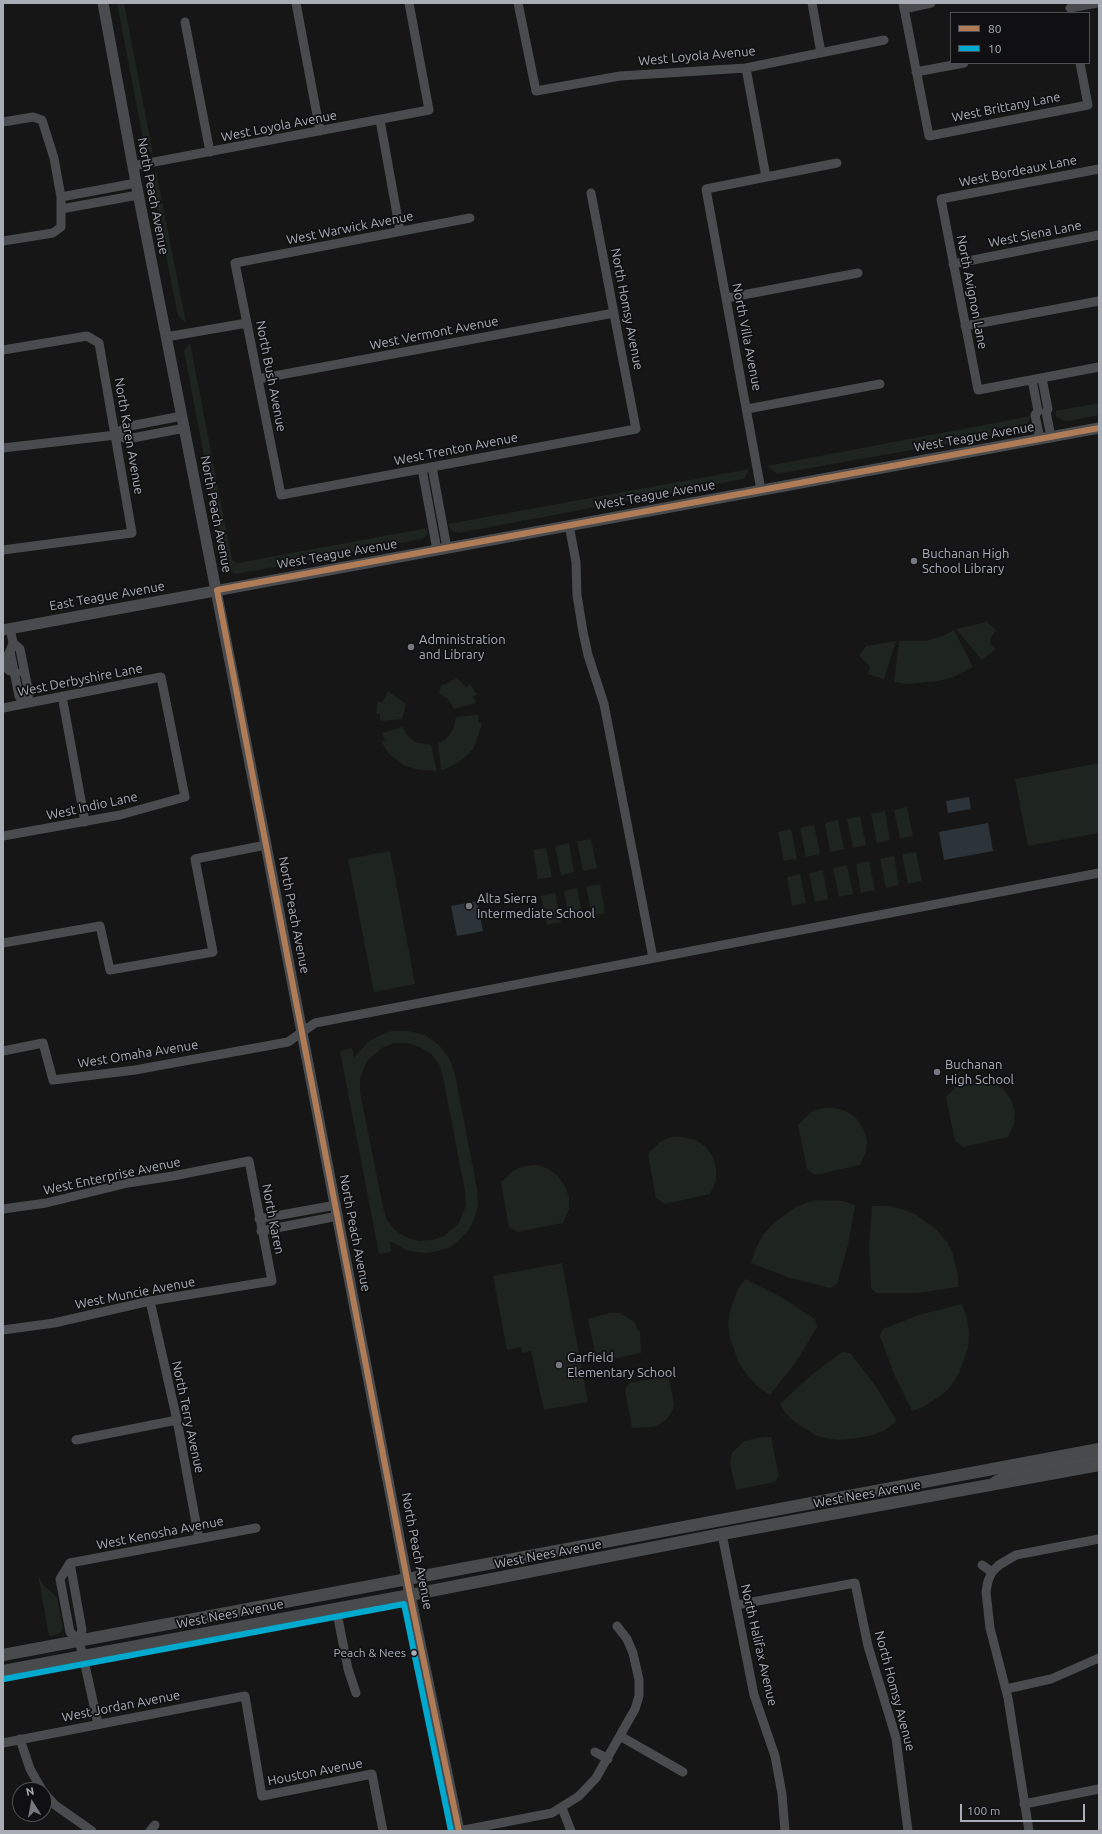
<!DOCTYPE html>
<html>
<head>
<meta charset="utf-8">
<style>
	body { margin:0 }
	#map { position:relative; width:1102px; height:1834px; overflow:hidden; background:#161616; font-family:Ubuntu,sans-serif }
	canvas { display:block }
	.frame { position:absolute; inset:0; border:4px solid #a8adb6; pointer-events:none }
	.legend { position:absolute; left:950px; top:12px; width:140px; height:52px; box-sizing:border-box; background:#101012; border:1px solid #4d4f54; margin:0; padding:5px 7px; list-style:none; font-size:12px; color:#a8adb6 }
	.legend li { display:flex; align-items:center; gap:8px; height:20px }
	.legend b { width:20px; border:1px solid #4d4f54 }
	.north { position:absolute; left:12px; top:1782px; width:40px; height:40px; box-sizing:border-box; background:#101012; border:1px solid #4d4f54; border-radius:50%; rotate:349deg; font-size:11px; font-weight:700; line-height:16px; text-align:center; color:#a8adb6 }
	.north::after { content:''; display:block; margin:auto; width:14px; height:18px; background:#75787e; clip-path:polygon(50% 0,100% 100%,50% 72%,0 100%) }
	.scale { position:absolute; left:960px; top:1804px; width:125px; height:18px; box-sizing:border-box; border:2px solid #a8adb6; border-top:0; padding-left:5px; font-size:12px; line-height:14px; white-space:nowrap; color:#a8adb6; -webkit-text-stroke:3px #101012; paint-order:stroke }
</style>
</head>
<body>
<div id="map">
<canvas width="1102" height="1834"></canvas>
<div class="frame"></div>
<ul class="legend">
<li><b style="height:5px;background:#b07c57"></b>80</li>
<li><b style="height:5px;background:#00a9ce"></b>10</li>
</ul>
<div class="north">N</div>
<div class="scale">100 m</div>
</div>
<script>
const ctx = document.querySelector('canvas').getContext('2d');
ctx.lineJoin = 'round';
function fillPath(path, color) { ctx.fillStyle = color; ctx.fill(path, 'evenodd'); }
const poly = rows => new Path2D(rows.map(r => 'M' + r).join(''));
function trace(path, color, width, dash) { ctx.strokeStyle = color; ctx.lineWidth = width; ctx.lineCap = dash ? 'butt' : 'round'; ctx.setLineDash(dash || []); ctx.stroke(path); }
function label(font, color, halo, rows, align = 'center') {
  ctx.font = font + ' Ubuntu,sans-serif'; ctx.lineWidth = 3.5; ctx.setLineDash([]); ctx.textBaseline = 'middle'; ctx.strokeStyle = halo; ctx.fillStyle = color; for (const [text, x, y, turn = 0] of rows) {
    ctx.save(); ctx.translate(x, y); ctx.rotate((+turn || 0) * Math.PI / 180); ctx.textAlign = isNaN(turn) ? turn : align; if (halo) ctx.strokeText(text, 0, 0); ctx.fillText(text, 0, 0); ctx.restore();
  }
}
const green = poly([
	[117,3,124,3,153,154,145,149],
	[156,171,186,323,178,316,151,179],
	[190,343,232,560,237,563,428,528,427,535,422,539,237,574,230,571,225,566,184,351],
	[1099,403,1099,415,1069,421,1062,420,1056,416,1056,411],
	[1031,416,1024,430,777,474,767,466],
	[749,469,744,479,459,533,452,531,448,524],
	[987,622,996,630,992,636,990,641,991,645,996,649,982,660,956,629],
	[954,630,973,667,951,678,938,681,909,684,894,682,899,641,926,641,943,636],
	[896,641,884,679,867,674,870,669,869,665,859,656,866,646],
	[457,678,466,687,470,684,477,695,473,696,476,703,454,709,448,699,439,693,441,686],
	[388,691,406,704,402,719,380,721,380,714,376,714,378,701,382,703],
	[478,715,478,722,482,723,477,740,473,749,462,760,450,767,441,770,438,743,445,740,453,730,456,717],
	[403,727,406,734,415,742,431,745,437,771,420,770,405,766,390,755,385,748,381,741,385,740,382,733],
	[1099,763,1099,833,1028,846,1015,779],
	[907,807,913,836,900,839,894,810],
	[885,811,890,840,877,843,871,814],
	[860,816,866,845,853,848,847,819],
	[838,820,844,849,830,852,825,823],
	[814,825,820,854,806,857,800,828],
	[791,829,797,859,784,861,778,832],
	[591,839,597,868,583,871,577,841],
	[569,843,574,872,561,875,555,846],
	[546,848,552,877,538,879,533,850],
	[390,851,415,984,374,992,348,859],
	[916,852,922,881,908,884,902,854],
	[894,856,899,885,886,888,880,859],
	[869,861,875,890,861,893,856,864],
	[847,865,853,894,839,897,833,868],
	[823,870,828,899,815,902,809,873],
	[800,874,806,903,792,906,787,877],
	[600,884,605,913,592,916,586,887],
	[577,888,583,918,569,920,564,891],
	[555,893,561,922,547,925,541,896],
	[392,1031,409,1031,425,1035,439,1045,449,1058,455,1074,477,1189,478,1206,473,1222,469,1230,457,1242,450,1247,434,1252,426,1253,409,1251,390,1241,391,1252,379,1254,340,1051,352,1048,354,1058,368,1042,383,1034],
	[394,1043,407,1043,420,1047,431,1054,439,1064,443,1077,465,1191,466,1205,459,1223,444,1236,432,1240,419,1241,406,1237,395,1230,387,1220,383,1207,360,1092,360,1079,367,1061,382,1048],
	[971,1080,983,1080,994,1083,1004,1090,1011,1100,1015,1112,1014,1124,1008,1137,963,1147,955,1141,946,1097,959,1084],
	[823,1108,835,1108,846,1111,856,1118,863,1128,867,1140,866,1152,860,1165,815,1175,807,1169,798,1125,811,1112],
	[672,1137,684,1137,696,1140,706,1147,713,1157,716,1169,716,1181,710,1194,665,1204,656,1198,648,1154,661,1141],
	[537,1165,549,1169,558,1176,565,1186,569,1197,569,1209,563,1223,517,1232,509,1227,501,1182,514,1170,525,1166],
	[819,1200,843,1201,855,1205,848,1245,837,1284,830,1288,790,1278,751,1263,756,1248,763,1235,773,1224,794,1208,808,1202],
	[872,1206,887,1206,902,1209,915,1214,937,1230,947,1242,952,1252,958,1275,958,1287,917,1293,876,1293,871,1288,869,1247],
	[562,1263,588,1402,544,1410,531,1351,522,1353,521,1347,507,1350,493,1276],
	[745,1279,781,1297,815,1319,817,1327,796,1362,770,1395,757,1386,747,1375,739,1363,730,1338,728,1323,730,1311,738,1289],
	[962,1304,967,1318,969,1333,968,1348,959,1373,951,1386,943,1394,923,1407,912,1411,894,1374,880,1336,883,1329,922,1314],
	[609,1313,621,1313,634,1322,640,1333,641,1353,602,1361,596,1358,588,1319],
	[842,1352,850,1353,875,1385,897,1421,885,1430,871,1436,843,1440,829,1439,815,1435,795,1422,786,1414,780,1404,810,1376],
	[668,1376,674,1403,673,1409,668,1418,659,1425,652,1427,632,1428,625,1389,629,1383],
	[763,1437,771,1437,779,1476,775,1482,736,1490,730,1463,732,1453,744,1441],
	[38,1575,43,1585,57,1597,63,1629,59,1634,49,1636]
]);
const water = poly([
	[969,797,971,809,948,813,946,801],
	[988,823,993,851,944,860,939,832],
	[477,901,483,931,457,936,451,906]
]);
const minor = poly([
	[296,3,320,131],
	[518,3,536,91,620,76,746,68,884,40],
	[812,3,821,53],
	[903,3,929,136,1088,105,1080,63],
	[1070,8,1097,3],
	[904,9,931,3],
	[185,22,210,152],
	[746,68,766,177],
	[916,72,964,63],
	[380,120,400,231],
	[3,122,33,117,42,120,54,158,61,197,61,227,53,233,3,241],
	[133,166,429,110,409,3],
	[1099,169,941,199,978,390,1099,367],
	[61,197,136,183],
	[61,209,138,195],
	[470,218,235,263,281,495,636,429,591,193],
	[953,264,1099,235],
	[727,298,858,273],
	[965,326,1099,301],
	[166,337,247,323],
	[3,350,87,336,99,343,132,533,3,550],
	[1042,378,1048,409,1046,412,1051,437],
	[258,379,614,313],
	[1032,380,1038,411,1035,415,1040,439],
	[747,409,880,384],
	[116,435,125,427,182,416],
	[3,448,116,435,127,439,185,428],
	[432,467,447,548],
	[422,469,437,550],
	[761,490,706,189,837,163],
	[569,525,576,562,577,595,583,632,588,655,604,704,653,958],
	[10,628,13,643,10,651,19,696,25,703],
	[13,643,20,649,29,694,25,703],
	[10,651,5,660,6,668,10,671,17,673],
	[62,696,85,822],
	[3,708,161,677,185,797,120,815,3,836],
	[3,943,100,926,110,970,213,952,195,859,266,845],
	[3,1051,43,1043,53,1080,135,1070,288,1042,315,1023,1099,873],
	[3,1209,46,1203,128,1183,173,1176,249,1161,272,1281,150,1301,54,1323,3,1330],
	[259,1219,336,1205],
	[261,1231,338,1216],
	[150,1301,177,1420,199,1539],
	[76,1440,177,1420],
	[722,1534,754,1695,775,1756,782,1794,785,1831],
	[70,1563,256,1528],
	[70,1563,60,1579,70,1632,79,1641,83,1656,98,1724],
	[70,1563,82,1630,79,1641],
	[982,1565,992,1572],
	[736,1605,855,1583,868,1646,896,1738,908,1831],
	[336,1608,348,1669,356,1693],
	[1006,1689,1051,1679,1099,1658],
	[620,1736,683,1772],
	[20,1739,30,1769,42,1790],
	[3,1743,245,1696,262,1796,372,1774,383,1831],
	[595,1752,608,1759],
	[44,1793,55,1805,92,1831],
	[1024,1804,1099,1789],
	[562,1808,571,1831],
	[150,1831,155,1825],
	[459,1831,552,1813,579,1796,596,1778,635,1709,639,1696,639,1680,633,1653,627,1639,617,1626],
	[1029,1831,1008,1698,990,1628,986,1592,988,1581,992,1572,999,1565,1016,1555,1099,1539]
]);
const tertiary = poly([
	[103,3,136,183,266,845,410,1595,459,1831],
	[3,630,1099,428],
	[996,1481,1010,1475,1099,1457]
]);
const secondary = poly([
	[3,1655,1099,1449],
	[3,1671,410,1595,722,1534,1099,1465]
]);
const bus1 = poly([
	[459,1831,410,1595,217,590,1099,428]
]);
const bus2 = poly([
	[4,1679,404,1604,451,1831]
]);
const markers = [
	[914,561,4,"#75787e"],
	[411,647,4,"#75787e"],
	[469,906,4,"#75787e"],
	[937,1072,4,"#75787e"],
	[559,1365,4,"#75787e"],
	[414,1653,3.5,"#a8adb6"]
];
const busNames = [
	["Peach & Nees",406,1653]
];
const streetNames = [
	["West Loyola Avenue",697,56,-5],
	["West Brittany Lane",1006,107,-11],
	["West Loyola Avenue",279,126,-11],
	["West Bordeaux Lane",1018,171,-11],
	["North Peach Avenue",153,196,79],
	["West Warwick Avenue",350,228,-11],
	["West Siena Lane",1035,234,-11],
	["North Avignon Lane",972,292,79],
	["North Homsy Avenue",627,309,79],
	["West Vermont Avenue",434,333,-11],
	["North Villa Avenue",747,337,79],
	["North Bush Avenue",271,376,79],
	["North Karen Avenue",129,436,80],
	["West Teague Avenue",974,437,-10],
	["West Trenton Avenue",456,449,-11],
	["West Teague Avenue",655,495,-10],
	["North Peach Avenue",216,514,79],
	["West Teague Avenue",337,554,-10],
	["East Teague Avenue",107,596,-10],
	["West Derbyshire Lane",80,680,-11],
	["West Indio Lane",92,806,-12],
	["North Peach Avenue",294,915,79],
	["West Omaha Avenue",138,1054,-9],
	["West Enterprise Avenue",112,1176,-12],
	["North Karen",273,1219,79],
	["North Peach Avenue",355,1233,79],
	["West Muncie Avenue",135,1293,-11],
	["North Terry Avenue",188,1417,78],
	["West Nees Avenue",867,1494,-10],
	["West Kenosha Avenue",160,1533,-11],
	["North Peach Avenue",417,1551,79],
	["West Nees Avenue",548,1554,-11],
	["West Nees Avenue",230,1614,-11],
	["North Halifax Avenue",759,1645,77],
	["North Homsy Avenue",895,1691,75],
	["West Jordan Avenue",121,1706,-11],
	["Houston Avenue",315,1772,-11]
];
const poiNames = [
	["Buchanan High",922,554],
	["School Library",922,569],
	["Administration",419,640],
	["and Library",419,655],
	["Alta Sierra",477,899],
	["Intermediate School",477,914],
	["Buchanan",945,1065],
	["High School",945,1080],
	["Garfield",567,1358],
	["Elementary School",567,1373]
];
fillPath(green, '#1e241f');
fillPath(water, '#2c3439');
trace(minor, '#4a4b4e', 9);
trace(tertiary, '#4a4b4e', 11);
trace(secondary, '#494a4c', 12);
trace(bus1, '#b07c57', 6);
trace(bus2, '#00a9ce', 6);
for (const [x, y, r, color] of markers) { const dot = new Path2D(); dot.arc(x, y, r, 0, 2 * Math.PI); ctx.fillStyle = color; ctx.fill(dot); trace(dot, '#101012', 1.5); }
label('12px', '#a8adb6', '#101012', busNames, 'right');
label('13px', '#a8adb6', '#101012', streetNames);
label('13px', '#a8adb6', '#101012', poiNames, 'left');
</script>
</body>
</html>
